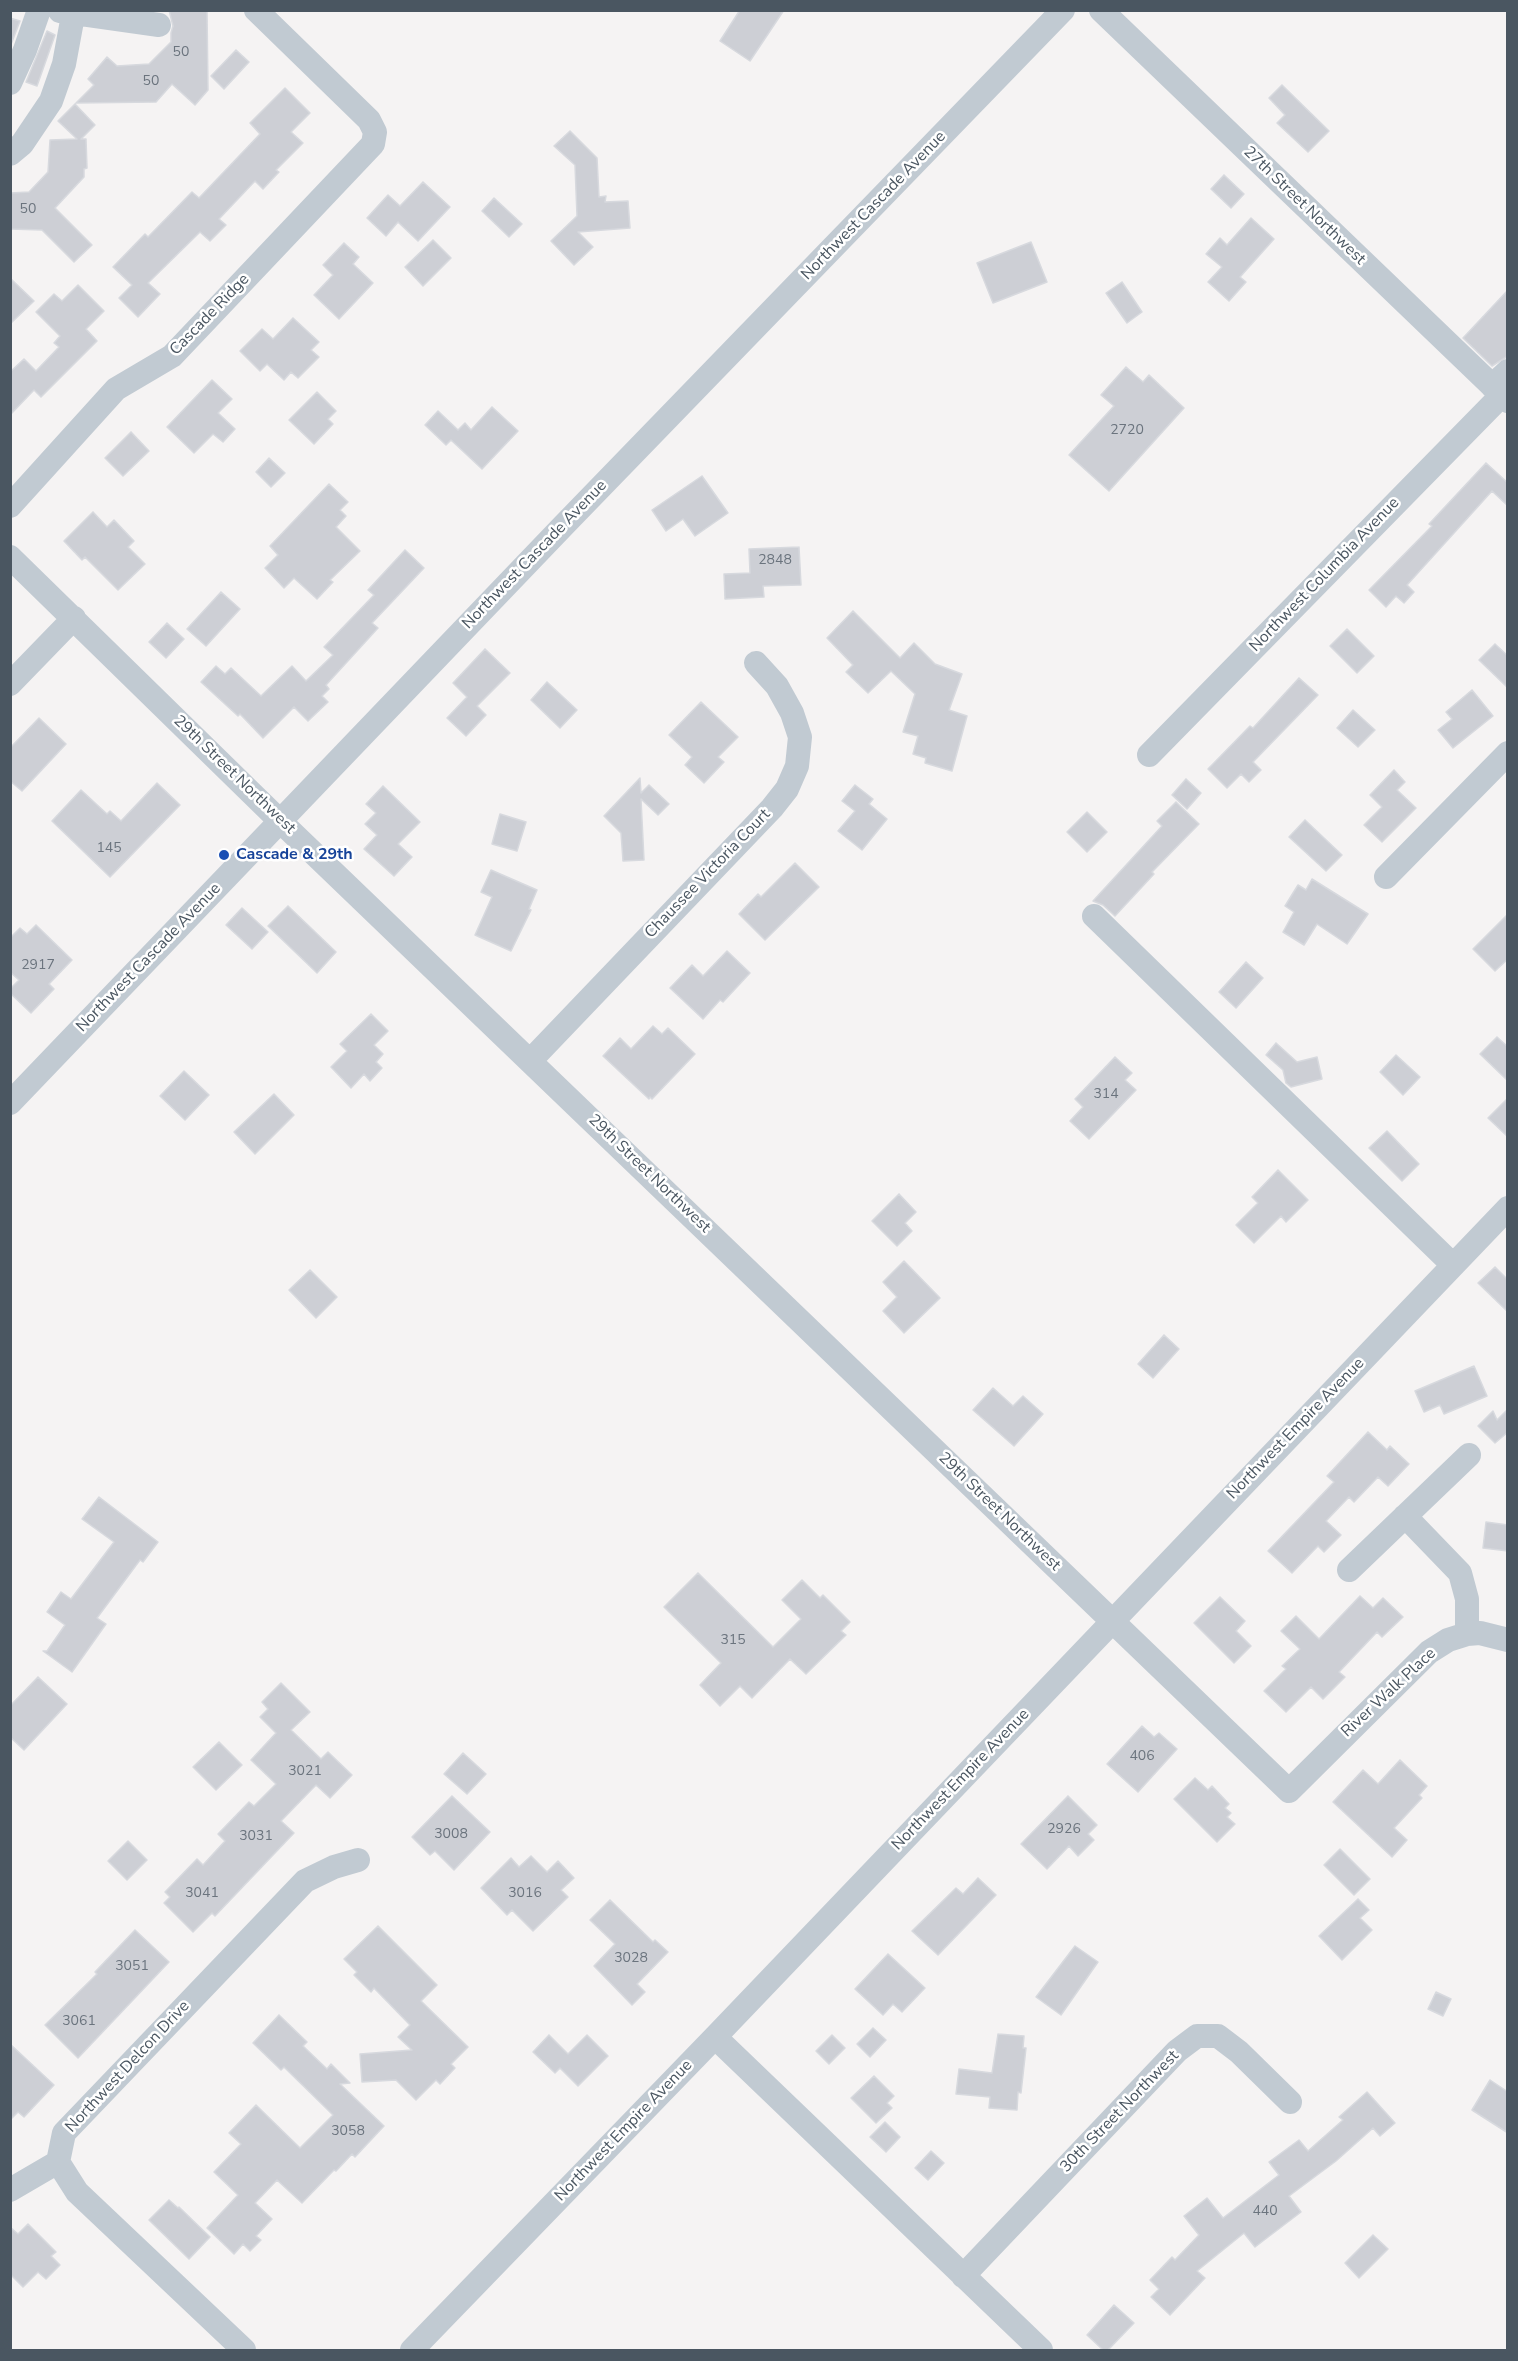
<!DOCTYPE html>
<html>
<head>
<meta charset="utf-8">
<style>
	body { margin:0 }
	#map { position:relative; width:1518px; height:2361px; overflow:hidden; background:#f5f3f3; font-family:"Nunito Sans",sans-serif }
	canvas { display:block }
	.frame { position:absolute; inset:0; border:12px solid #4a5661; pointer-events:none }
</style>
</head>
<body>
<div id="map">
<canvas width="1518" height="2361"></canvas>
<div class="frame"></div>
</div>
<script>
const ctx = document.querySelector('canvas').getContext('2d');
ctx.lineJoin = 'round';
function fillPath(path, color) { ctx.fillStyle = color; ctx.fill(path, 'evenodd'); }
const poly = rows => new Path2D(rows.map(r => 'M' + r).join(''));
function trace(path, color, width, dash) { ctx.strokeStyle = color; ctx.lineWidth = width; ctx.lineCap = dash ? 'butt' : 'round'; ctx.setLineDash(dash || []); ctx.stroke(path); }
function label(font, color, halo, rows, align = 'center') {
  ctx.font = font + ' "Nunito Sans",sans-serif'; ctx.lineWidth = 5; ctx.setLineDash([]); ctx.textBaseline = 'middle'; ctx.strokeStyle = halo; ctx.fillStyle = color; for (const [text, x, y, turn = 0] of rows) {
    ctx.save(); ctx.translate(x, y); ctx.rotate((+turn || 0) * Math.PI / 180); ctx.textAlign = isNaN(turn) ? turn : align; if (halo) ctx.strokeText(text, 0, 0); ctx.fillText(text, 0, 0); ctx.restore();
  }
}
const building = poly([
	[169,10,207,10,208,90,195,105,172,84,156,102,76,103,94,85,88,79,107,57,117,66,149,64,171,42,171,33,173,26,169,10],
	[740,10,784,10,750,61,720,41,740,10],
	[10,18,20,21,10,47,10,18],
	[47,31,55,35,37,86,26,82,47,31],
	[236,50,249,62,224,89,211,76,236,50],
	[1282,85,1329,131,1308,152,1277,123,1285,115,1269,98,1282,85],
	[285,88,310,113,291,132,303,143,276,170,279,172,263,189,255,181,219,219,226,225,210,241,200,232,148,283,160,294,138,317,119,298,132,285,113,267,145,234,148,237,192,192,199,198,260,134,250,123,285,88],
	[75,104,95,125,81,139,86,139,87,168,84,169,84,177,55,208,92,245,74,262,42,230,10,229,10,193,29,192,48,172,50,140,77,139,58,121,75,104],
	[570,131,597,158,599,197,606,196,605,202,628,201,630,228,578,232,593,247,574,265,551,241,577,216,575,165,554,146,570,131],
	[1224,175,1244,194,1231,208,1211,189,1224,175],
	[423,182,450,207,418,241,398,222,386,236,367,218,388,195,400,206,423,182],
	[494,198,522,224,509,237,482,211,494,198],
	[1251,218,1274,239,1240,277,1246,282,1229,301,1208,282,1222,267,1206,254,1220,238,1227,245,1251,218],
	[433,240,451,258,423,286,405,267,433,240],
	[1031,242,1047,282,993,303,977,263,1031,242],
	[344,243,359,257,353,264,373,283,339,319,314,295,333,275,323,265,344,243],
	[10,278,34,301,10,324,10,278],
	[1122,282,1142,312,1127,323,1106,293,1122,282],
	[78,285,104,311,86,329,97,341,41,397,34,390,10,415,10,372,24,359,36,371,59,347,54,343,60,336,36,312,54,294,62,301,78,285],
	[1508,290,1508,356,1492,366,1463,338,1508,290],
	[293,318,319,342,311,350,319,357,298,378,291,372,284,380,267,364,260,371,240,351,262,329,273,339,293,318],
	[1126,367,1143,382,1149,375,1184,408,1109,491,1069,455,1114,406,1101,395,1126,367],
	[212,380,232,399,218,413,235,429,223,442,213,434,194,453,167,427,212,380],
	[317,392,336,411,328,419,333,424,314,444,289,420,317,392],
	[492,407,518,431,482,469,451,440,446,445,425,425,438,411,458,430,465,423,471,430,492,407],
	[131,432,149,451,123,476,105,458,131,432],
	[269,458,285,473,271,487,256,472,269,458],
	[1486,463,1508,483,1508,506,1492,491,1407,585,1414,592,1404,603,1396,596,1386,607,1369,590,1432,526,1429,524,1486,463],
	[702,476,728,513,695,536,683,519,666,531,652,510,702,476],
	[329,484,348,502,340,510,346,516,336,527,360,551,330,580,333,582,317,599,294,578,284,588,265,568,278,555,270,546,329,484],
	[93,512,107,527,114,520,134,541,128,547,145,564,118,590,85,557,82,560,64,541,93,512],
	[799,547,801,585,763,586,764,597,725,599,724,574,750,573,749,549,799,547],
	[405,550,424,568,372,623,378,628,326,685,329,689,322,696,328,702,308,721,294,707,263,738,240,714,238,716,201,682,216,666,225,674,231,668,261,696,292,666,306,681,333,655,324,647,374,595,368,590,405,550],
	[221,592,240,609,206,646,187,629,221,592],
	[853,611,900,658,914,643,935,664,962,674,949,710,967,716,952,771,925,763,926,758,913,754,918,736,903,732,915,694,891,671,868,693,846,672,853,665,827,638,853,611],
	[167,623,184,639,166,658,149,642,167,623],
	[1347,629,1374,656,1357,673,1330,646,1347,629],
	[1495,644,1508,656,1508,688,1479,660,1495,644],
	[485,649,510,673,477,706,486,715,466,736,447,718,467,697,453,683,485,649],
	[1299,678,1318,695,1253,762,1261,770,1249,782,1241,774,1227,788,1208,769,1250,726,1253,728,1299,678],
	[547,682,577,710,560,728,531,700,547,682],
	[1472,690,1493,716,1453,748,1438,730,1452,719,1446,712,1472,690],
	[701,702,738,737,718,757,724,762,704,783,685,765,692,757,669,735,701,702],
	[1353,710,1375,730,1358,747,1337,728,1353,710],
	[39,718,66,744,22,791,10,781,10,748,39,718],
	[1394,770,1405,782,1397,790,1416,808,1382,842,1364,825,1382,807,1370,795,1394,770],
	[640,778,641,793,649,785,669,804,658,815,641,799,644,860,623,861,621,833,604,816,640,778],
	[1186,779,1201,793,1187,809,1172,795,1186,779],
	[157,783,180,805,110,877,52,821,81,790,107,814,110,811,121,821,157,783],
	[855,785,873,799,869,804,887,819,862,850,838,831,855,811,842,801,855,785],
	[383,786,420,822,398,844,412,857,394,876,364,849,377,835,365,824,376,813,366,804,383,786],
	[1176,802,1199,824,1152,872,1154,874,1115,916,1103,905,1093,901,1162,826,1157,821,1176,802],
	[1087,812,1107,832,1087,852,1067,832,1087,812],
	[500,814,526,822,517,851,492,844,500,814],
	[1305,820,1342,855,1326,871,1289,837,1305,820],
	[795,863,819,887,765,940,739,914,758,894,761,897,795,863],
	[491,870,537,890,529,909,531,910,511,951,475,935,492,897,481,892,491,870],
	[1312,879,1368,914,1347,944,1317,924,1304,945,1283,932,1294,912,1285,906,1298,885,1306,890,1312,879],
	[288,906,336,952,317,973,268,926,288,906],
	[242,908,268,932,252,949,226,925,242,908],
	[1508,914,1508,959,1495,971,1473,949,1508,914],
	[36,925,72,960,49,984,54,989,31,1013,10,993,10,989,19,980,10,972,10,938,20,928,27,934,36,925],
	[727,951,750,973,723,1002,720,1000,703,1019,670,988,692,965,703,976,727,951],
	[1246,962,1263,978,1236,1008,1219,992,1246,962],
	[371,1014,388,1031,374,1045,383,1054,376,1062,382,1068,370,1081,364,1074,351,1088,331,1067,347,1051,340,1044,371,1014],
	[653,1026,662,1034,668,1028,695,1054,652,1099,650,1097,649,1099,603,1056,620,1038,631,1049,653,1026],
	[1497,1037,1508,1047,1508,1081,1480,1054,1497,1037],
	[1276,1043,1297,1062,1317,1057,1322,1079,1291,1087,1286,1083,1283,1070,1266,1055,1276,1043],
	[1396,1055,1420,1077,1403,1095,1380,1072,1396,1055],
	[1115,1057,1132,1073,1125,1080,1136,1090,1089,1139,1070,1121,1083,1107,1075,1099,1115,1057],
	[184,1071,209,1095,185,1120,160,1096,184,1071],
	[274,1094,294,1115,255,1154,234,1132,274,1094],
	[1508,1098,1508,1137,1488,1118,1508,1098],
	[1387,1131,1419,1164,1402,1181,1369,1148,1387,1131],
	[1278,1170,1308,1200,1286,1222,1281,1216,1254,1243,1236,1225,1258,1203,1252,1197,1278,1170],
	[899,1194,916,1212,905,1223,912,1231,897,1246,872,1221,899,1194],
	[904,1261,940,1298,904,1333,883,1311,897,1297,883,1282,904,1261],
	[1495,1267,1508,1280,1508,1312,1478,1283,1495,1267],
	[310,1270,337,1297,316,1318,289,1290,310,1270],
	[1164,1335,1179,1349,1153,1378,1138,1364,1164,1335],
	[1474,1366,1487,1396,1444,1414,1440,1405,1424,1412,1415,1391,1474,1366],
	[993,1388,1013,1406,1023,1396,1043,1414,1014,1446,973,1410,993,1388],
	[1508,1409,1508,1432,1495,1443,1478,1426,1493,1411,1497,1420,1508,1409],
	[1368,1432,1387,1450,1390,1446,1409,1464,1388,1486,1378,1477,1354,1502,1349,1497,1326,1521,1341,1535,1324,1552,1318,1546,1292,1573,1268,1551,1334,1482,1327,1476,1368,1432],
	[99,1497,158,1542,143,1562,140,1560,97,1618,106,1624,72,1672,43,1651,47,1651,65,1625,47,1612,61,1592,71,1599,114,1542,82,1519,99,1497],
	[1486,1522,1508,1525,1508,1551,1483,1548,1486,1522],
	[698,1573,773,1647,801,1619,782,1600,802,1580,820,1598,823,1595,850,1622,841,1631,846,1635,806,1674,790,1659,752,1698,740,1686,720,1706,700,1685,721,1663,664,1607,698,1573],
	[1360,1596,1373,1608,1383,1598,1403,1617,1382,1637,1377,1632,1339,1672,1345,1677,1323,1699,1311,1687,1286,1712,1264,1691,1286,1669,1282,1666,1300,1649,1281,1631,1296,1616,1319,1639,1360,1596],
	[1220,1597,1245,1621,1236,1631,1251,1646,1234,1663,1194,1623,1220,1597],
	[38,1677,67,1704,24,1750,10,1737,10,1706,38,1677],
	[281,1683,310,1712,291,1730,321,1759,328,1752,352,1775,330,1798,316,1785,281,1821,294,1833,215,1916,212,1913,193,1932,164,1903,170,1897,165,1892,197,1859,203,1865,225,1841,218,1834,249,1802,254,1806,276,1784,251,1760,276,1733,260,1717,268,1709,262,1702,281,1683],
	[1142,1726,1154,1737,1159,1733,1177,1749,1138,1792,1107,1764,1142,1726],
	[219,1742,242,1765,216,1790,193,1767,219,1742],
	[463,1753,486,1774,467,1794,444,1774,463,1753],
	[1400,1760,1427,1786,1419,1795,1422,1798,1394,1828,1407,1840,1392,1857,1333,1802,1363,1770,1378,1784,1400,1760],
	[1195,1778,1208,1790,1212,1786,1229,1804,1225,1808,1231,1813,1227,1817,1235,1824,1217,1842,1174,1799,1195,1778],
	[452,1796,490,1832,454,1870,435,1851,430,1855,412,1837,452,1796],
	[1068,1796,1097,1825,1088,1834,1094,1840,1078,1856,1069,1846,1047,1869,1021,1844,1068,1796],
	[128,1841,147,1860,127,1880,108,1861,128,1841],
	[1340,1849,1370,1879,1354,1895,1324,1865,1340,1849],
	[531,1856,547,1872,558,1861,574,1878,561,1890,568,1897,533,1931,512,1910,507,1915,481,1888,511,1858,519,1867,531,1856],
	[978,1878,996,1895,938,1955,912,1931,956,1888,963,1894,978,1878],
	[1358,1899,1369,1910,1360,1918,1372,1930,1342,1960,1319,1936,1358,1899],
	[610,1900,653,1942,655,1940,668,1952,637,1984,645,1992,632,2005,594,1966,615,1944,590,1920,610,1900],
	[378,1926,437,1985,421,2001,468,2047,451,2064,455,2068,440,2084,436,2080,416,2100,396,2080,362,2082,360,2054,412,2050,398,2037,410,2025,374,1988,371,1992,354,1975,357,1972,344,1959,378,1926],
	[135,1930,169,1962,78,2058,45,2025,97,1974,95,1972,135,1930],
	[1075,1946,1098,1962,1061,2015,1036,1997,1075,1946],
	[888,1954,925,1988,902,2012,893,2004,883,2015,855,1989,888,1954],
	[1436,1992,1451,1999,1443,2016,1428,2009,1436,1992],
	[279,2015,307,2042,303,2046,327,2069,331,2064,350,2083,340,2084,384,2126,355,2157,352,2154,336,2171,334,2170,302,2203,277,2180,255,2203,272,2219,256,2236,261,2240,250,2251,243,2244,234,2254,207,2228,238,2195,214,2172,241,2144,229,2133,256,2105,300,2148,333,2115,284,2067,281,2070,253,2043,279,2015],
	[873,2028,886,2040,870,2057,857,2044,873,2028],
	[998,2034,1024,2036,1023,2048,1026,2048,1021,2093,1018,2092,1017,2110,989,2108,990,2097,956,2094,959,2069,992,2073,998,2034],
	[549,2035,568,2054,587,2035,608,2056,578,2086,560,2068,555,2073,533,2052,549,2035],
	[832,2035,845,2048,829,2064,816,2051,832,2035],
	[10,2044,54,2085,24,2117,18,2112,10,2120,10,2044],
	[874,2076,894,2096,887,2103,892,2108,876,2123,851,2098,874,2076],
	[1490,2080,1508,2092,1508,2133,1472,2110,1490,2080],
	[1367,2092,1395,2123,1380,2136,1373,2128,1336,2161,1289,2196,1301,2212,1255,2247,1244,2233,1197,2271,1205,2278,1170,2315,1151,2297,1159,2289,1150,2280,1172,2257,1175,2260,1199,2235,1184,2216,1207,2198,1223,2218,1279,2175,1269,2162,1299,2140,1308,2151,1343,2120,1339,2117,1367,2092],
	[885,2122,900,2137,886,2152,870,2137,885,2122],
	[931,2151,944,2163,928,2180,915,2168,931,2151],
	[169,2200,178,2208,179,2207,210,2237,189,2259,149,2220,169,2200],
	[28,2224,56,2252,51,2256,60,2265,46,2279,38,2272,23,2287,10,2274,10,2227,18,2234,28,2224],
	[1373,2235,1388,2249,1359,2278,1345,2263,1373,2235],
	[1114,2305,1134,2323,1108,2350,1103,2350,1087,2335,1114,2305]
]);
const minor = poly([
	[1101,10,1508,401],
	[60,11,159,25],
	[10,83,25,50,39,10],
	[10,154,22,144,51,101,64,64,74,10],
	[1492,386,1508,371],
	[10,506,116,389,172,356,373,144,375,132,369,120,256,10],
	[10,557,280,821,1289,1791,1429,1652,1448,1640,1467,1634,1480,1633,1508,1640],
	[10,684,74,618],
	[1149,755,1501,396],
	[1386,877,1508,753],
	[1094,916,1453,1265],
	[531,1060,772,808,787,789,797,766,800,737,792,713,777,686,756,663],
	[10,1103,563,526,1063,10],
	[1405,1516,1460,1573,1467,1599,1467,1634],
	[1349,1570,1469,1455],
	[715,2037,1041,2350],
	[10,2190,58,2162],
	[963,2276,1177,2051,1197,2036,1218,2036,1239,2052,1290,2102],
	[244,2350,77,2192,58,2162,64,2133,305,1881,334,1867,358,1860],
	[412,2350,715,2037,1508,1208]
]);
const markers = [
	[224,855,6,"#1a4fb4"]
];
const numberNames = [
	["50",181,53],
	["50",151,82],
	["50",28,210],
	["2720",1127,431],
	["2848",775,561],
	["145",109,849],
	["2917",38,966],
	["314",1106,1095],
	["315",733,1641],
	["406",1142,1757],
	["3021",305,1772],
	["2926",1064,1830],
	["3008",451,1835],
	["3031",256,1837],
	["3041",202,1894],
	["3016",525,1894],
	["3028",631,1959],
	["3051",132,1967],
	["3061",79,2022],
	["3058",348,2132],
	["440",1265,2212]
];
const streetNames = [
	["Northwest Cascade Avenue",874,206,-46],
	["27th Street Northwest",1304,206,44],
	["Cascade Ridge",210,315,-46],
	["Northwest Cascade Avenue",535,555,-46],
	["Northwest Columbia Avenue",1325,575,-46],
	["29th Street Northwest",234,775,44],
	["Chaussee Victoria Court",708,874,-46],
	["Northwest Cascade Avenue",149,958,-46],
	["29th Street Northwest",649,1174,44],
	["Northwest Empire Avenue",1296,1429,-46],
	["29th Street Northwest",999,1512,44],
	["River Walk Place",1389,1693,-43],
	["Northwest Empire Avenue",961,1780,-46],
	["Northwest Delcon Drive",128,2067,-47],
	["30th Street Northwest",1120,2112,-46],
	["Northwest Empire Avenue",624,2131,-46]
];
const transitNames = [
	["Cascade & 29th",236,855]
];
fillPath(building, '#cdcfd5');
trace(building, '#d7d9de', 1.5);
trace(minor, '#c1cad2', 24);
for (const [x, y, r, color] of markers) { const dot = new Path2D(); dot.arc(x, y, r, 0, 2 * Math.PI); ctx.fillStyle = color; ctx.fill(dot); trace(dot, '#fff', 2); }
label('14px', '#6b747e', null, numberNames);
label('16px', '#4a5661', '#fff', streetNames);
label('bold 16px', '#164399', '#fff', transitNames, 'left');
</script>
</body>
</html>
